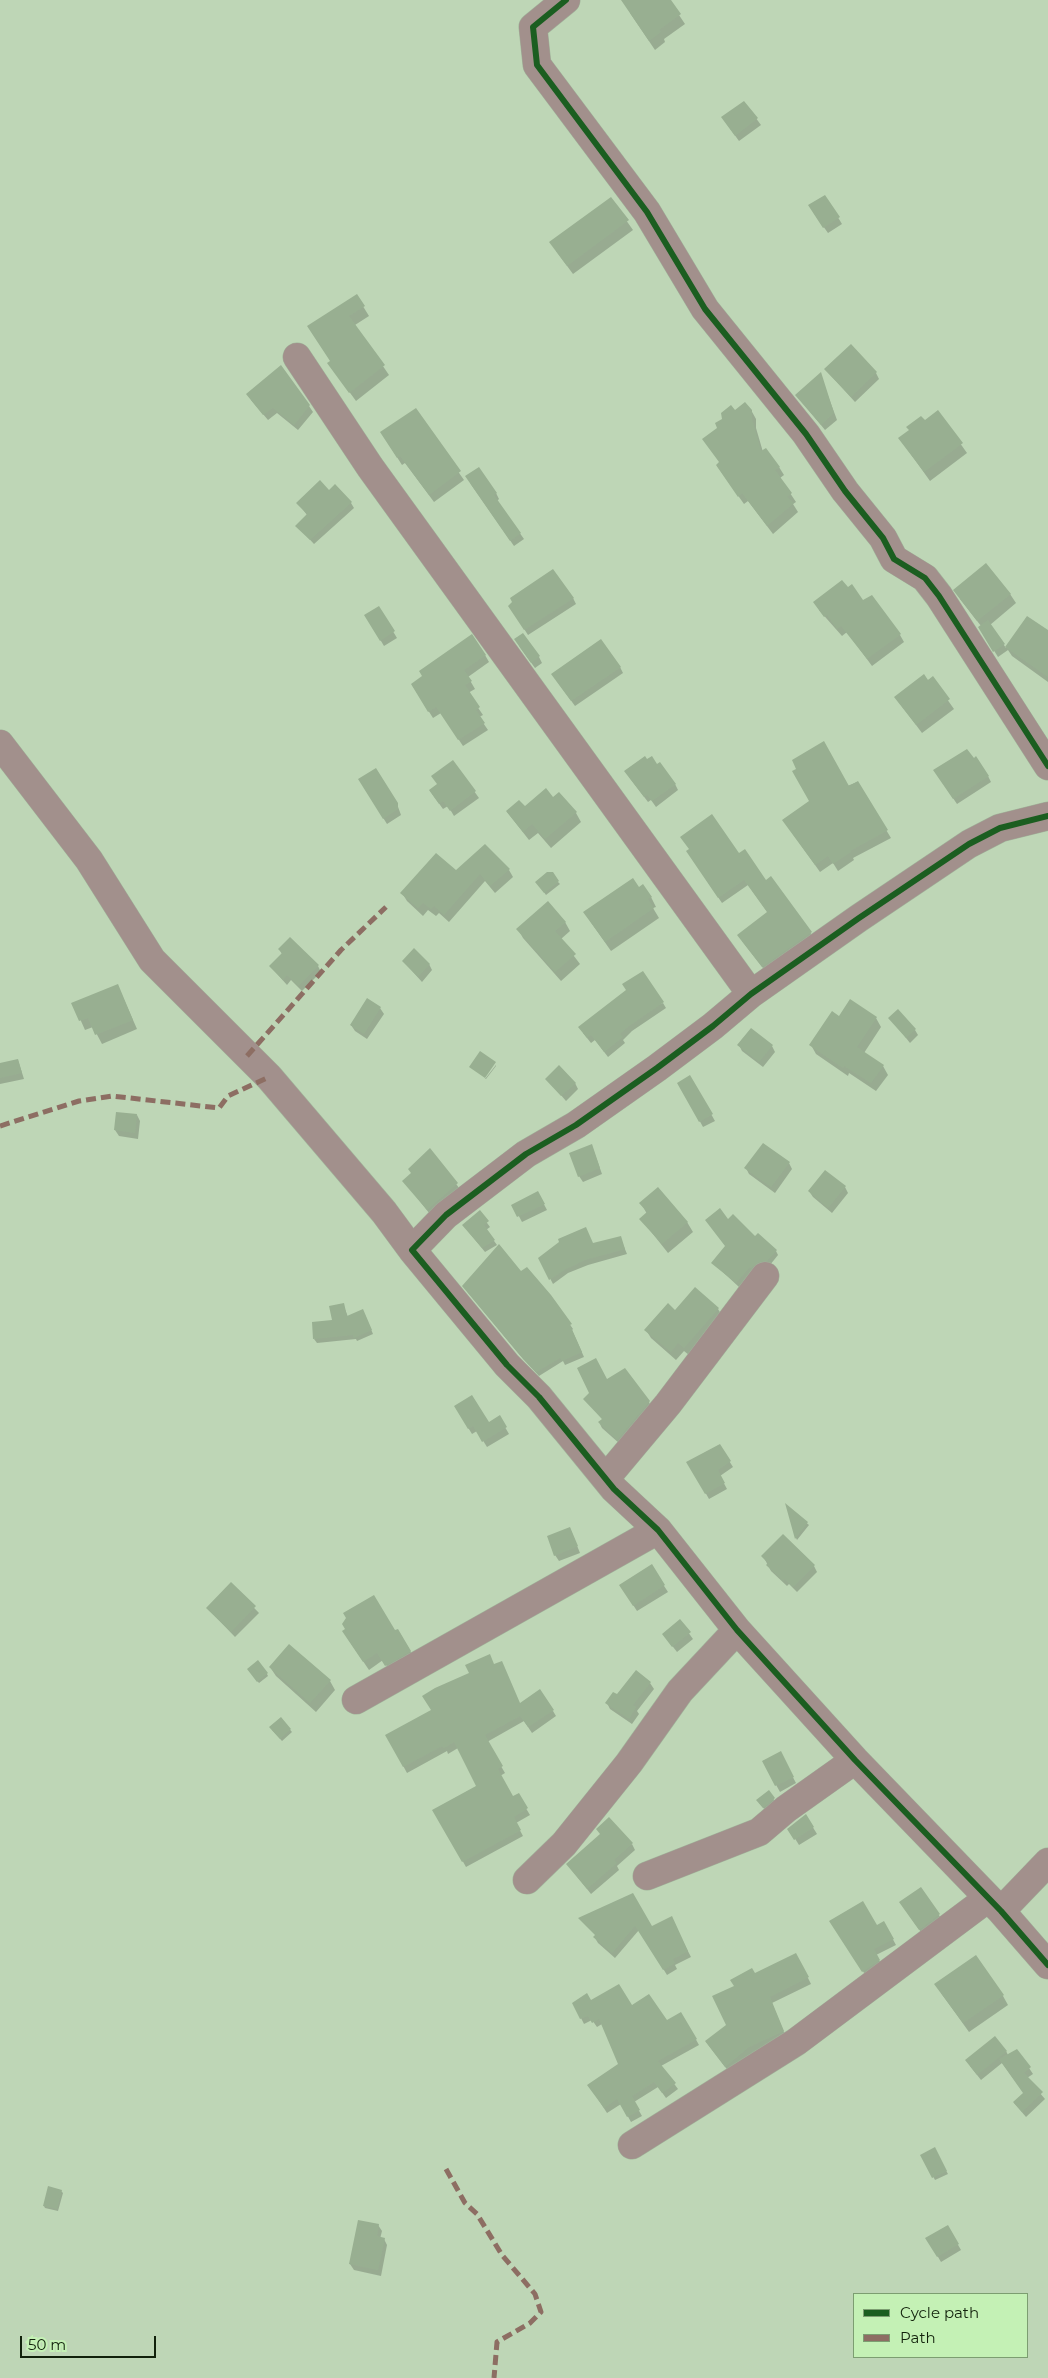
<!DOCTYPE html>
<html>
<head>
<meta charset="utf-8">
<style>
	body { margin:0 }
	#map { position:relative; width:1048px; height:2378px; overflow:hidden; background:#bed6b6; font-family:Montserrat,sans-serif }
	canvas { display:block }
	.legend { position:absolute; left:853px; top:2293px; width:175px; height:65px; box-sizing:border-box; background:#c4f1b5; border:1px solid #7c9e71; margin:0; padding:6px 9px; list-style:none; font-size:15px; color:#11210b }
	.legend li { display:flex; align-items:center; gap:10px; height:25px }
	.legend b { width:25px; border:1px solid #7c9e71 }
	.scale { position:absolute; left:20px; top:2336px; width:136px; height:22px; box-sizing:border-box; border:2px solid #11210b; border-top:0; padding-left:6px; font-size:15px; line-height:18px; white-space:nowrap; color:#11210b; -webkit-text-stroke:4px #c4f1b5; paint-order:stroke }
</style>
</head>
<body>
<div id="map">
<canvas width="1048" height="2378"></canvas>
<ul class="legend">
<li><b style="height:6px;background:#1b5e20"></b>Cycle path</li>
<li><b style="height:6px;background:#8d6e63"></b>Path</li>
</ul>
<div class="scale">50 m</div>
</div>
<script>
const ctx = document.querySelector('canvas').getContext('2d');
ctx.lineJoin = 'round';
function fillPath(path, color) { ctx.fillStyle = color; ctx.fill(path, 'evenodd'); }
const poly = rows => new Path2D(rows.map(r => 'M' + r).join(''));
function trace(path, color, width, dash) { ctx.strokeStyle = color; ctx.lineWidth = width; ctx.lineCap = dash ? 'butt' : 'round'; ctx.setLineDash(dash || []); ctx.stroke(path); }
const shadow = poly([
	[629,0,669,0,685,24,664,39,665,42,655,50,630,13],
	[744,102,761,125,739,141,726,123],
	[825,196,842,224,828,233,813,212],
	[611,199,633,230,573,274,556,251],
	[356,295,369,316,355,325,389,375,356,401,329,364],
	[825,369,876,373,879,379,855,402],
	[820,374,837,420,825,430,797,396],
	[251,400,309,406,313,412,298,430,277,413,268,420],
	[415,410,464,480,434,502,405,463,402,465,386,440],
	[751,410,756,419,756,428,763,452,779,467,784,475,780,478,796,502,793,504,798,512,773,534,748,501,744,504,717,466,720,463,718,429,735,412],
	[938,412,967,453,930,481,900,439],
	[470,483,496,493,499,499,497,501,524,539,514,546],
	[329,491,351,503,354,508,314,544,297,526,307,515,298,503],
	[1010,594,1016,603,990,625,1006,648,1027,617,1048,632,1048,682,1012,656,1008,650,998,657,983,633,981,626,960,599],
	[573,598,576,604,528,635,513,612],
	[863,602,900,635,904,642,872,666,847,632,842,636,819,610],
	[379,608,397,638,384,646,366,616],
	[519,646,539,657,542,663,535,668],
	[485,655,489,662,468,677,475,689,468,693,483,715,479,717,488,730,463,746,441,713,433,718,412,685],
	[620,667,623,673,575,706,556,680],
	[932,678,954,709,922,733,895,697],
	[453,762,479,798,454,816,448,806,443,809,430,791,438,785],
	[938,776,988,776,991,782,957,804],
	[629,777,675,784,678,790,656,807,651,800,648,802],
	[857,782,891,838,853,858,854,860,838,871,833,863,820,872,788,827,811,801],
	[363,786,397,804,401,815,387,824],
	[553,799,576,813,581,822,551,848,538,833,529,840,507,812],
	[739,854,815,938,766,972,742,941,768,913,748,885,722,903,691,857],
	[509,870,513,877,495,893,485,881,449,922,439,913,436,916,428,910,423,916,407,901,402,893,456,872],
	[558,882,560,884,546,895,538,884],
	[639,888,651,897,656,907,653,908,659,918,611,951,590,921],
	[565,922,570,931,561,939,580,964,561,981,523,938,518,929],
	[279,949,318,966,321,972,302,991,291,980,287,985,270,966,282,954],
	[403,961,429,964,432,970,422,982],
	[118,986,137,1029,102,1044,93,1027,85,1030,73,1003],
	[851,1001,876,1018,881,1027,864,1053,883,1066,888,1075,876,1091,849,1073,848,1076,816,1054,811,1045,839,1017],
	[663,1003,666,1008,632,1031,623,1040,625,1043,608,1057,595,1040,591,1043,583,1033],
	[380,1008,384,1014,367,1039,355,1031,351,1025],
	[890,1018,915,1030,918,1035,910,1043],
	[739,1045,772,1046,775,1052,763,1067,742,1051],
	[18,1060,24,1079,0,1084,0,1064],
	[496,1065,496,1066,486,1079,485,1079],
	[690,1077,715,1121,703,1127,679,1083],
	[547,1079,575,1083,578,1089,566,1101],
	[137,1115,140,1121,138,1139,119,1136,115,1130],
	[592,1146,602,1174,583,1182,579,1176],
	[430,1150,463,1193,433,1218,404,1181,412,1174],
	[789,1163,792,1169,775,1193,749,1174,746,1168],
	[845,1187,848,1193,832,1213,813,1197,809,1191],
	[538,1193,547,1210,522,1222,513,1205],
	[641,1203,687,1222,693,1232,668,1253,641,1219,647,1214],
	[479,1212,490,1227,486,1230,497,1245,485,1252,467,1230],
	[728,1221,776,1251,778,1255,770,1265,753,1270,739,1287,713,1263,726,1246],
	[620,1237,627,1254,588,1265,568,1273,553,1284,540,1259],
	[521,1273,550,1296,573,1329,572,1330,584,1357,565,1365,563,1361,539,1376,523,1359,466,1290],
	[343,1304,348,1317,365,1315,373,1334,357,1341,356,1339,317,1343,314,1339,334,1321],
	[718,1309,723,1317,689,1355,684,1351,676,1360,651,1338,646,1330,675,1311],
	[607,1381,649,1402,652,1408,620,1444,602,1428,599,1422,603,1420,585,1399],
	[459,1413,489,1423,499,1417,509,1434,487,1447,477,1431,472,1434],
	[719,1445,733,1467,720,1476,727,1489,709,1499,688,1462],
	[787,1506,809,1525,797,1540,796,1538],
	[570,1528,580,1553,559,1561,555,1555],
	[763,1556,814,1566,817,1572,797,1592,789,1584,787,1586,771,1571],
	[651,1566,668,1592,637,1611,624,1591],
	[231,1584,259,1613,235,1637,208,1609],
	[680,1621,693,1639,677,1652,663,1634],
	[398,1630,415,1659,391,1673,383,1660,369,1670,348,1639],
	[494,1666,520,1704,553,1711,556,1716,532,1733,524,1721,487,1742,505,1773,500,1776,512,1798,518,1795,530,1815,516,1823,523,1836,466,1867,434,1810,477,1786,458,1748,448,1754,447,1751,407,1773,387,1736,433,1710],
	[270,1667,330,1681,335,1690,316,1712,276,1676],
	[250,1672,267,1674,268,1676,259,1683],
	[650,1683,654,1689,637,1711,639,1714,632,1724,610,1709,607,1703,617,1696],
	[281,1719,292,1732,282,1741,272,1730],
	[780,1753,796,1783,780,1792,763,1761],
	[768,1792,775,1801,765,1810,759,1803],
	[806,1816,817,1834,799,1845,789,1829],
	[632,1844,635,1850,617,1866,619,1870,591,1894,567,1864],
	[920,1888,943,1921,923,1935,904,1908],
	[580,1918,652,1928,674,1924,691,1957,675,1965,677,1969,667,1975,639,1930,615,1958,598,1943,595,1938,600,1939],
	[884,1923,896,1945,876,1955,882,1965,866,1976,834,1926,876,1926],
	[799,1960,811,1984,772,2003,786,2037,729,2072,706,2042,727,2026,755,1975],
	[941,1993,1003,1996,1008,2005,969,2032],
	[591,2002,631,2007,666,2022,681,2013,699,2045,661,2066,678,2089,666,2098,658,2087,634,2102,642,2116,631,2122,621,2104,607,2113,592,2090,620,2064,602,2024,597,2027,592,2020,584,2024,574,2004],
	[1017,2050,1033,2074,1027,2078,1045,2099,1026,2117,1014,2103,1024,2093,1002,2063,981,2080,970,2066,1006,2051,1008,2055],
	[934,2149,948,2174,935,2180,922,2155],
	[61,2191,63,2193,58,2211,45,2208,44,2206],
	[378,2225,382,2231,380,2239,384,2239,387,2245,381,2276,354,2270,350,2264],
	[947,2226,961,2250,941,2262,927,2238]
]);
const building = poly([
	[621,0,671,0,681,14,659,30,661,32,649,41],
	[744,101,758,118,735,136,721,117],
	[825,195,840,217,823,228,808,205],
	[611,197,629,220,567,266,549,242],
	[357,294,365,306,349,316,385,365,349,393,327,363,330,361,307,326],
	[851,344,877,372,851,397,824,369],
	[281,365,310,405,294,425,273,408,263,415,246,394],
	[821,372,834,413,821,425,795,395],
	[745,402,752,410,752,419,761,451,766,448,780,467,775,470,792,493,787,497,794,503,767,526,742,493,738,497,716,465,719,462,702,439,717,428,715,423,722,419,721,413,731,405,735,410],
	[416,408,461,471,429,495,400,456,397,458,380,432],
	[938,410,963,443,924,472,898,438,909,430,906,427,921,416,925,420],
	[479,467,497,493,494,495,521,533,510,541,465,476],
	[320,480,329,490,335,484,352,502,310,540,295,526,307,514,296,503],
	[986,563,1011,594,977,621,953,590],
	[553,569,574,598,524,630,508,606,512,602,510,598],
	[842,580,848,587,852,584,863,600,872,595,901,634,867,659,841,626,837,629,827,615,824,617,813,602],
	[379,606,395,631,380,641,364,615],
	[1027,616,1048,630,1048,677,1005,647],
	[988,620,1005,644,993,652,978,627],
	[523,633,540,656,531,663,514,639],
	[472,634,486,655,464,670,472,681,465,685,480,707,476,710,485,723,458,740,436,707,428,712,411,684,422,676,419,671],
	[601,639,621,667,571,701,551,674],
	[924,674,928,680,933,676,950,699,916,725,894,697],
	[824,741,849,786,858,781,888,830,850,851,851,852,833,864,828,856,815,865,782,820,809,801,792,771,796,769,792,760],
	[967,749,974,758,976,756,989,776,953,799,933,770],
	[645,756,647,759,652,756,657,764,660,762,676,784,652,801,647,795,644,797,624,771],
	[453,760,476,791,450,811,443,801,439,804,429,790,437,784,431,776],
	[376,768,398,803,398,809,383,819,358,779],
	[546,788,553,797,559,792,577,812,545,839,532,824,523,832,506,811,519,800,525,806],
	[712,814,739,853,745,849,766,880,771,876,812,932,762,967,737,935,767,912,744,880,718,898,686,851,689,849,680,837],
	[485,844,510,869,490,886,480,874,444,915,434,906,431,909,423,903,418,908,400,893,436,853,456,870],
	[547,872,553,872,559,881,544,893,535,882],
	[633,878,639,887,643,884,652,897,648,899,654,908,605,942,583,912],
	[548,901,566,922,555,931,576,954,555,972,516,929],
	[290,937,319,965,298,986,287,975,283,980,269,966,282,953,278,949],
	[414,948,430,964,418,977,402,961],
	[643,971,664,1002,629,1026,620,1034,623,1037,604,1052,591,1035,587,1038,578,1027,626,990,622,984],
	[118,984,133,1020,95,1035,88,1018,79,1021,71,1003],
	[367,998,381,1007,364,1034,350,1025],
	[850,999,877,1017,857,1047,884,1065,871,1083,844,1066,843,1068,809,1045,832,1011,839,1016],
	[898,1009,916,1029,906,1038,888,1018],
	[751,1028,773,1045,759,1062,737,1045],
	[480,1051,496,1062,485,1078,469,1067],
	[18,1059,22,1073,0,1078,0,1063],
	[559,1065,576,1083,561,1096,545,1079],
	[690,1075,713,1114,699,1122,677,1083],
	[116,1112,137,1114,135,1133,114,1130],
	[763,1143,790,1162,771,1187,744,1168],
	[592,1144,600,1168,578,1177,569,1153],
	[430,1148,458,1183,427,1210,402,1181,411,1173,408,1169],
	[825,1170,846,1186,828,1208,808,1191],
	[658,1187,688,1222,662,1244,639,1219,647,1212,639,1203],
	[538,1191,545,1204,517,1217,511,1205],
	[720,1208,728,1219,733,1214,755,1236,758,1233,777,1250,767,1261,759,1262,751,1268,750,1267,736,1283,711,1263,725,1246,705,1220],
	[480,1210,489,1221,484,1225,495,1240,482,1248,462,1225],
	[586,1227,593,1243,621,1236,625,1249,585,1260,566,1269,549,1280,538,1258,559,1242,558,1239],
	[499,1244,521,1271,527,1267,551,1295,572,1324,570,1325,582,1352,562,1361,560,1358,536,1372,519,1354,462,1286],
	[695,1287,719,1308,684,1348,678,1343,671,1352,644,1330,668,1303,675,1310],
	[344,1303,347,1316,363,1309,372,1330,354,1338,353,1335,313,1339,312,1322,332,1320,329,1306],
	[596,1358,607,1379,625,1368,650,1401,617,1440,598,1422,602,1419,583,1399,589,1393,577,1368],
	[472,1395,489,1422,500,1415,507,1427,482,1442,473,1426,468,1429,454,1406],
	[720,1444,731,1461,718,1470,725,1483,705,1494,686,1462],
	[785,1503,808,1522,795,1539],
	[570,1527,578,1546,554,1556,547,1536],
	[783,1534,815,1565,793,1587,785,1579,783,1581,766,1565,768,1563,761,1556],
	[652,1564,665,1585,633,1606,619,1585],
	[231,1582,256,1606,231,1632,206,1608],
	[374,1595,395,1630,398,1629,411,1651,385,1666,377,1653,363,1662,342,1631,345,1629,342,1624,346,1618,343,1613],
	[680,1619,691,1632,672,1647,662,1634],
	[289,1644,331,1680,310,1703,269,1667],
	[490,1654,494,1664,502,1661,520,1703,540,1689,554,1710,528,1727,520,1716,485,1735,503,1766,498,1769,513,1796,519,1793,528,1808,514,1817,521,1830,462,1862,432,1810,476,1786,454,1742,444,1748,442,1746,403,1767,385,1735,431,1710,422,1696,435,1688,469,1673,465,1665],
	[258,1660,268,1673,257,1682,247,1669],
	[636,1670,651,1682,633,1705,636,1707,629,1719,605,1703,613,1692,617,1694],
	[281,1717,291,1729,280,1739,269,1727],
	[781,1751,794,1777,775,1786,762,1761],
	[769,1790,775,1798,763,1808,756,1800],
	[806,1814,814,1827,794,1840,787,1829],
	[609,1817,633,1843,614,1860,617,1863,587,1889,566,1864,600,1834,596,1829],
	[921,1887,940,1914,919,1930,899,1902],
	[633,1893,652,1926,672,1916,688,1951,673,1959,675,1963,663,1970,635,1926,612,1953,593,1937,595,1935,578,1918],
	[863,1901,877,1925,884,1921,894,1939,874,1949,880,1960,862,1972,829,1921],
	[796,1953,809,1977,770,1997,784,2031,749,2047,725,2067,705,2041,726,2025,712,1996,734,1986,730,1980,752,1968,755,1973],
	[976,1955,1004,1995,963,2023,934,1984],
	[619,1984,632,2005,649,1994,667,2020,681,2012,697,2039,658,2061,676,2083,662,2093,654,2082,632,2096,640,2110,627,2117,617,2099,604,2108,587,2085,618,2064,599,2019,592,2023,588,2016,580,2019,572,2003,587,1993,591,2000],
	[995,2036,1007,2051,977,2075,965,2060],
	[1017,2049,1031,2067,1024,2073,1043,2092,1022,2112,1013,2102,1023,2093,999,2059],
	[935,2147,947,2171,932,2178,920,2155],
	[48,2186,62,2190,57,2209,43,2206],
	[358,2220,379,2224,377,2236,385,2238,378,2270,349,2264],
	[948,2225,959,2244,937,2257,925,2238]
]);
const minor = poly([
	[566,0,533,27,537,65,647,212,705,309,806,434,845,491,883,538,894,559,925,578,939,596,1048,766],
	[297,357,370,467,751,994],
	[0,744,89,860,152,960,269,1077,384,1212,412,1250],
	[1048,816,1000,828,969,844,859,918,751,994,713,1026,657,1068,576,1125,526,1154,446,1215,412,1250,507,1365,539,1397,614,1489,658,1530,737,1630,855,1760,1001,1911,1048,1965],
	[606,1478,668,1404,765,1276],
	[356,1700,658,1530],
	[647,1876,759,1832,786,1809,855,1760],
	[527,1880,564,1844,629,1763,680,1691,737,1630],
	[1001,1911,1048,1862],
	[632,2145,796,2042,987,1899]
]);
const quiet = poly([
	[247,1056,341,950,386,907],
	[0,1126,79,1101,112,1096,219,1108,228,1096,269,1077],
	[446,2169,465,2203,477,2214,502,2255,535,2294,541,2312,530,2323,497,2342,494,2378]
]);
const cycleway = poly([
	[566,0,533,27,537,65,647,212,705,309,806,434,845,491,883,538,894,559,925,578,939,596,1048,766],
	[1048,816,1000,828,969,844,859,918,751,994,713,1026,657,1068,576,1125,526,1154,446,1215,412,1250,507,1365,539,1397,614,1489,658,1530,737,1630,855,1760,1001,1911,1048,1965]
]);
fillPath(shadow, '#0003');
fillPath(building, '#98af91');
trace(minor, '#a0b39a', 29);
trace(minor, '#a2908c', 28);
trace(quiet, '#8d6e63', 5, [10, 5]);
trace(cycleway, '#1b5e20', 6);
</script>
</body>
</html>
